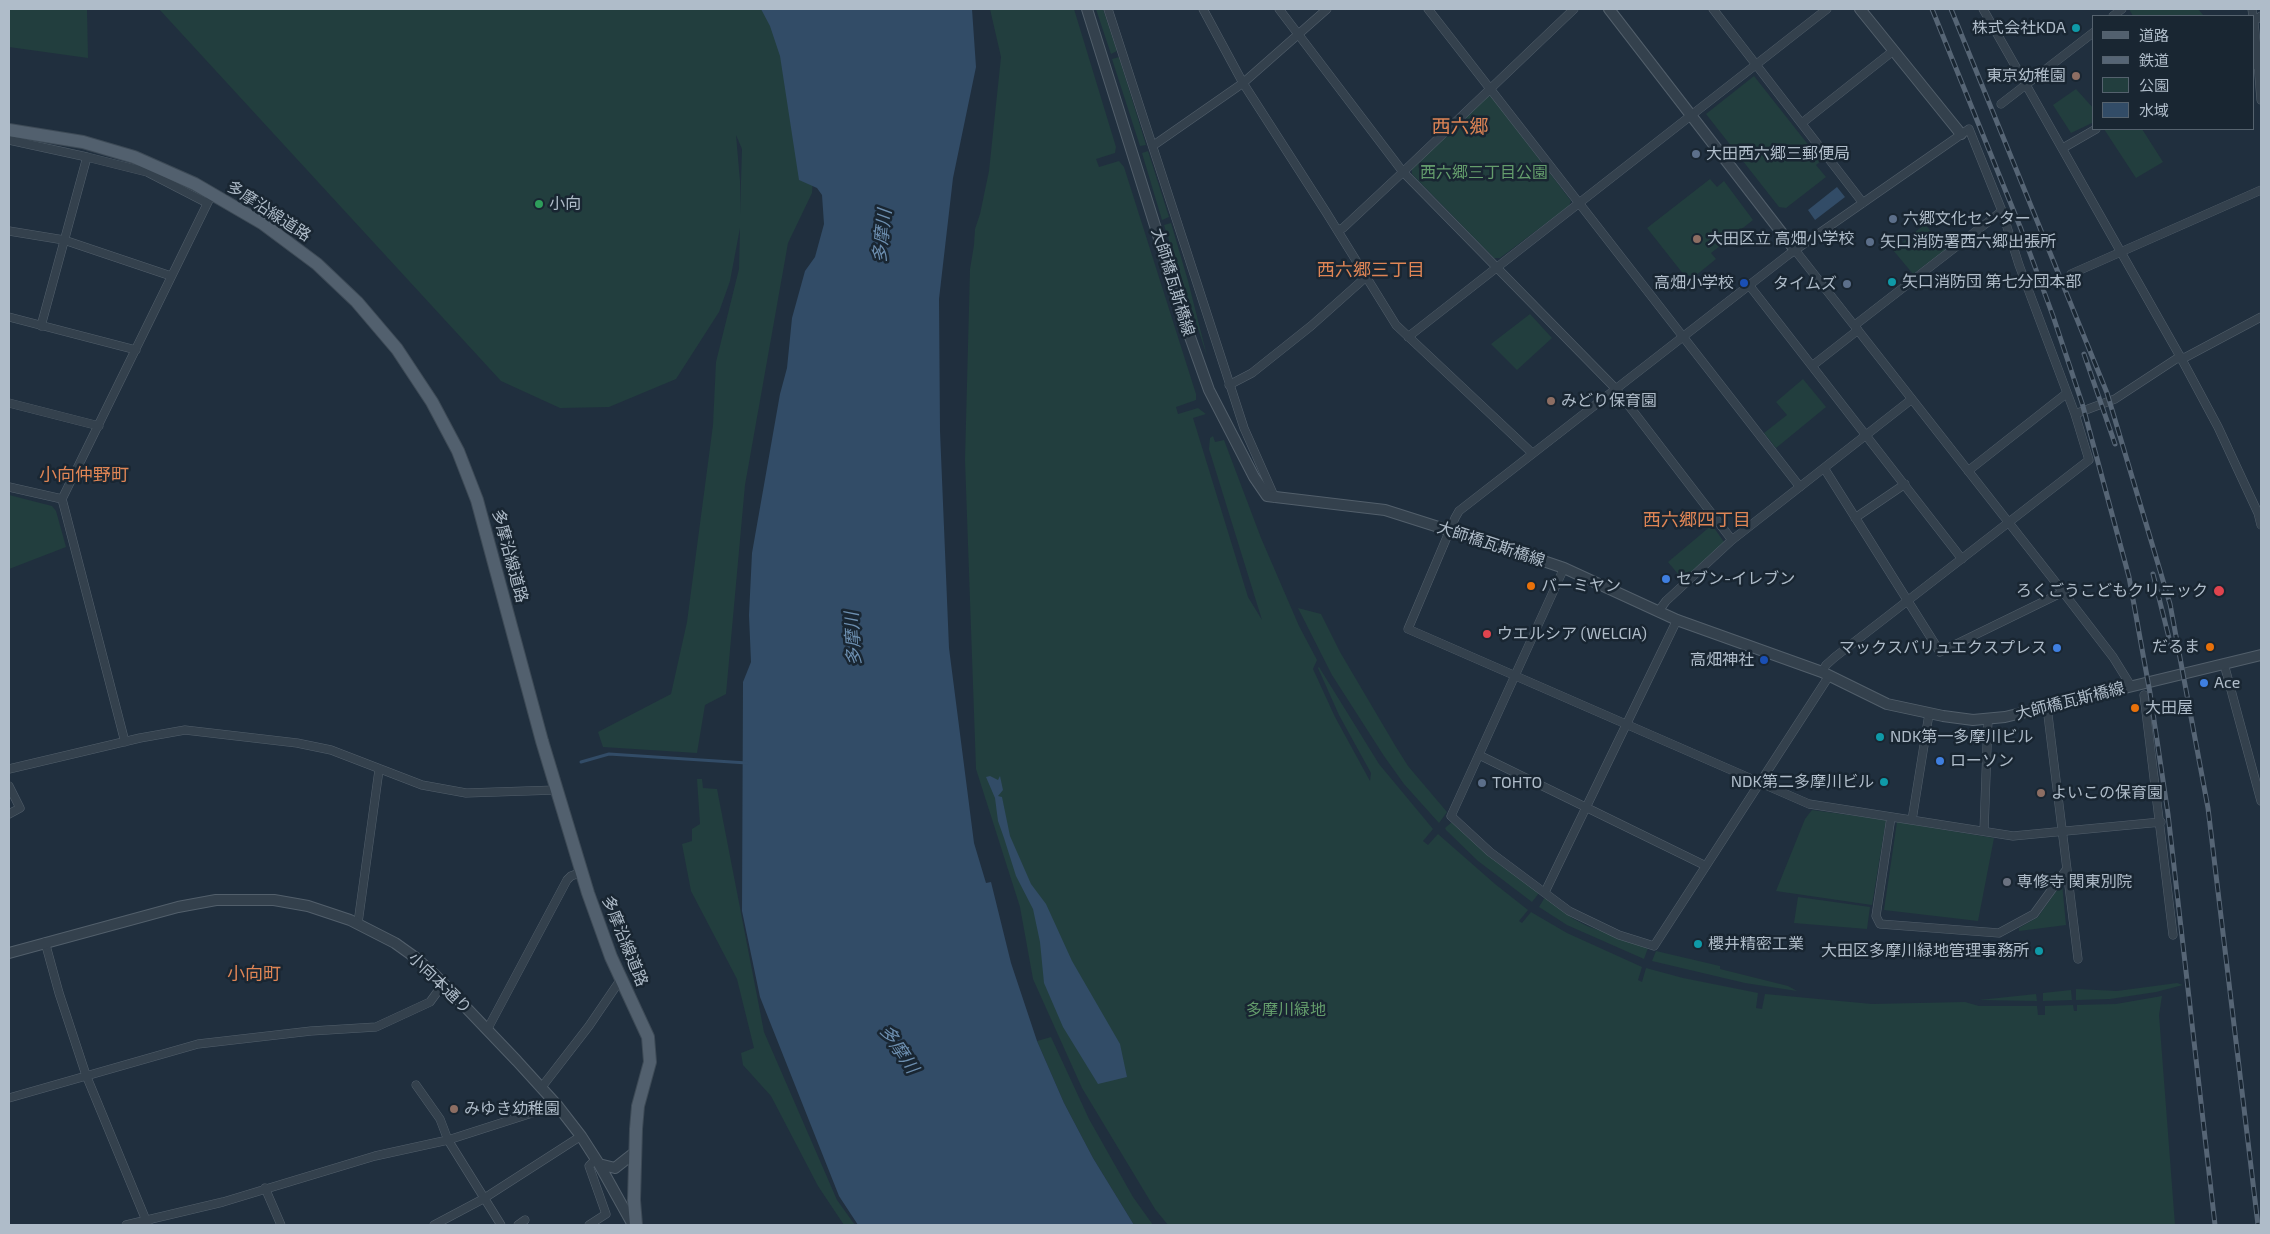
<!DOCTYPE html>
<html>
<head>
<meta charset="utf-8">
<style>
	body { margin:0 }
	#map { position:relative; width:2270px; height:1234px; overflow:hidden; background:#202f3e; font-family:"Exo 2","Noto Sans JP",sans-serif }
	canvas { display:block }
	.frame { position:absolute; inset:0; border:10px solid #afbcc9; pointer-events:none }
	.legend { position:absolute; left:2092px; top:15px; width:162px; height:115px; box-sizing:border-box; background:#192632; border:1px solid #55626e; margin:0; padding:6px 9px; list-style:none; font-size:15px; color:#afbcc9 }
	.legend li { display:flex; align-items:center; gap:10px; height:25px }
	.legend b { width:25px; border:1px solid #55626e }
</style>
</head>
<body>
<div id="map">
<canvas width="2270" height="1234"></canvas>
<div class="frame"></div>
<ul class="legend">
<li><b style="height:6px;background:#52606e"></b>道路</li>
<li><b style="height:6px;background:#566575"></b>鉄道</li>
<li><b style="height:14px;background:#223e3e"></b>公園</li>
<li><b style="height:14px;background:#324c67"></b>水域</li>
</ul>
</div>
<script>
const ctx = document.querySelector('canvas').getContext('2d');
ctx.lineJoin = 'round';
function fillPath(path, color) { ctx.fillStyle = color; ctx.fill(path, 'evenodd'); }
const poly = rows => new Path2D(rows.map(r => 'M' + r).join(''));
function trace(path, color, width, dash) { ctx.strokeStyle = color; ctx.lineWidth = width; ctx.lineCap = dash ? 'butt' : 'round'; ctx.setLineDash(dash || []); ctx.stroke(path); }
function label(font, color, halo, rows, align = 'center') {
  ctx.font = font + ' "Exo 2","Noto Sans JP",sans-serif'; ctx.lineWidth = 5; ctx.setLineDash([]); ctx.textBaseline = 'middle'; ctx.strokeStyle = halo; ctx.fillStyle = color; for (const [text, x, y, turn = 0] of rows) {
    ctx.save(); ctx.translate(x, y); ctx.rotate((+turn || 0) * Math.PI / 180); ctx.textAlign = isNaN(turn) ? turn : align; if (halo) ctx.strokeText(text, 0, 0); ctx.fillText(text, 0, 0); ctx.restore();
  }
}
const green = poly([
	[9,9,87,9,88,58,9,47],
	[159,9,796,9,818,108,812,193,788,243,745,485,726,694,705,705,697,753,603,747,598,732,671,694,687,622,713,425,716,362,739,269,740,228,730,281,719,312,676,379,609,407,560,408,501,381],
	[736,135,742,149,740,214,740,181],
	[990,9,1074,9,1116,147,1115,153,1096,159,1099,167,1119,161,1124,167,1196,394,1196,400,1176,407,1178,414,1198,408,1206,414,1193,418,1248,597,1262,620,1209,449,1210,438,1213,436,1215,442,1224,440,1261,538,1299,626,1317,660,1313,669,1335,717,1370,781,1371,773,1339,715,1318,668,1319,667,1379,764,1433,829,1423,841,1428,845,1438,834,1495,884,1528,910,1519,921,1522,923,1531,912,1567,933,1642,967,1638,980,1642,982,1646,968,1683,978,1758,993,1756,1008,1762,1009,1765,994,1872,1004,1965,1002,1979,1006,2037,1006,2038,1015,2045,1015,2045,1006,2073,1005,2074,1011,2077,1011,2077,1005,2116,1004,2162,996,2159,1015,2175,1225,1168,1225,1155,1209,1082,1088,1033,979,1020,907,976,769,965,460,970,269,974,245,975,229,980,214,989,171,1001,57],
	[1096,9,1103,9,1117,51,1111,54],
	[2129,9,2198,9,2204,16,2133,16],
	[1119,57,1146,145,1140,146,1112,59],
	[1754,76,1821,161,1816,165,1826,177,1786,208,1779,207,1706,114],
	[2076,89,2094,109,2094,122,2071,133,2053,105],
	[1487,96,1492,97,1571,201,1569,206,1500,258,1494,258,1412,174,1412,168],
	[2104,129,2142,129,2163,162,2136,178],
	[1148,151,1169,217,1162,220,1142,153],
	[1710,179,1717,187,1724,181,1753,220,1711,253,1716,259,1695,276,1684,275,1647,228],
	[1171,223,1188,281,1207,356,1164,225],
	[1925,224,1945,250,1913,274,1893,250],
	[1530,314,1552,338,1517,370,1491,344],
	[1803,379,1826,407,1776,448,1764,433,1787,415,1776,402],
	[9,495,52,506,56,511,66,547,9,569],
	[1712,525,1724,542,1683,580,1668,562],
	[1298,608,1321,614,1340,652,1396,747,1408,766,1447,812,1439,823,1404,784,1384,756,1332,675],
	[697,779,702,779,703,788,717,789,764,1032,837,1200,855,1225,844,1225,818,1186,771,1096,743,1065,741,1053,754,1048,737,979,691,891,682,844,692,841,692,829,700,824],
	[1812,810,1886,820,1872,905,1776,891,1805,819],
	[1452,822,1490,857,1539,893,1532,902,1478,861,1446,830,1445,828],
	[1897,822,1994,838,1978,921,1884,910],
	[2062,883,2066,925,2019,931,2019,928,2038,917],
	[1545,897,1572,918,1587,926,1648,948,1644,959,1567,925,1539,907],
	[1798,897,1870,907,1867,929,1794,923],
	[1656,951,1720,966,1720,969,1788,986,1797,991,1745,983,1652,961],
	[2177,983,2183,985,2156,992,2110,999,2076,1000,2076,989,2117,991],
	[2071,990,2072,1000,2043,1001,2043,993],
	[2036,994,2037,1001,1979,1000],
	[1051,1037,1089,1119,1133,1197,1153,1225,1134,1225,1093,1158,1064,1103,1037,1041]
]);
const water = poly([
	[761,9,972,9,976,67,953,178,939,299,940,431,949,648,974,843,986,883,991,882,1011,963,1037,1041,1064,1103,1093,1158,1134,1225,858,1225,839,1196,760,997,742,911,743,682,751,662,749,615,752,553,780,394,787,368,792,318,805,271,815,257,824,224,822,195,817,188,799,180,780,56,770,26],
	[1837,187,1845,197,1815,220,1808,210],
	[990,776,998,780,1000,776,1003,790,998,796,1002,797,1010,836,1031,884,1046,904,1072,961,1120,1044,1127,1077,1098,1084,1063,1027,1044,983,1040,942,1033,909,1016,876,1004,838,998,821,995,798,986,777]
]);
const stream = poly([
	[581,762,609,754,747,763]
]);
const minor = poly([
	[1108,9,1244,428,1275,498],
	[1203,9,1243,83,1326,212,1396,325,1532,453],
	[1279,9,1403,172,1616,389,1732,540],
	[1428,9,1800,487],
	[1713,9,1863,203],
	[1983,9,2181,358,2218,427,2258,513,2261,525],
	[2252,9,2253,16],
	[2113,16,2122,9],
	[2254,21,2261,16],
	[2254,23,2258,63],
	[2254,65,2258,63,2261,100],
	[2001,104,2094,32],
	[1802,123,1893,51],
	[9,140,87,157,41,326],
	[1154,145,1243,83,1327,9],
	[2063,148,2096,129],
	[87,157,147,172,207,203],
	[1338,230,1343,228,1403,172,1574,9],
	[9,231,64,240,171,276],
	[1795,250,2053,579,2113,657,2131,686],
	[2071,274,2261,190],
	[1749,285,1962,559],
	[9,317,136,350],
	[1855,325,2002,211],
	[1408,337,1827,9],
	[1812,366,1858,330],
	[1229,385,1252,373,1311,326,1366,277],
	[9,403,99,426],
	[2075,414,2115,399,2176,359,2186,357,2261,317],
	[1824,468,1940,652,2063,592],
	[1968,471,2067,393],
	[9,487,62,499,212,194],
	[62,499,125,742],
	[1855,518,1905,484],
	[1564,568,1451,816,1490,852,1569,911,1619,935,1654,946,1829,676],
	[1658,612,1666,601,1732,540,1912,399],
	[2224,664,2261,801],
	[1822,672,1826,665,1835,657,2089,460,2075,414,2019,265,2002,211,1969,129,1788,255,1459,511,1455,518,1408,629,1809,804,2013,836,2161,822],
	[2144,695,2173,935],
	[2047,707,2078,959],
	[1479,755,1706,866],
	[9,769,140,738,185,730,297,743,331,750,422,785,466,793,556,790],
	[9,786,20,808,9,814],
	[1891,817,1876,916,1880,924,1999,933,2034,914,2066,870],
	[1912,820,1929,714],
	[1984,831,1988,719],
	[1545,892,1677,620],
	[358,923,379,770],
	[45,942,59,993,86,1075,148,1225],
	[487,1030,567,880,571,876,582,872],
	[416,1085,440,1119,448,1140,501,1225],
	[541,1088,589,1026,621,979],
	[9,1098,198,1044,311,1031,376,1027,430,1002,443,984],
	[265,1188,281,1225],
	[126,1225,223,1202,375,1156,448,1140,557,1105],
	[434,1225,483,1199,581,1136],
	[518,1225,525,1220],
	[589,1225,606,1214,589,1166,596,1159]
]);
const tertiary = poly([
	[1087,9,1189,334,1209,390,1254,477,1267,496,1385,510,1514,551,1564,568,1677,620,1822,672,1887,704,1943,716,1973,720,2005,717,2261,655],
	[1609,9,1795,250],
	[1860,9,1961,134],
	[9,953,178,907,216,900,274,900,308,906,350,920,395,943,416,958,434,974,517,1061,557,1105,581,1136,599,1164,633,1225],
	[599,1164,615,1168,634,1153]
]);
const primary = poly([
	[9,130,83,142,134,157,195,184,262,223,317,264,357,302,397,349,432,402,458,451,477,500,542,741,588,893,611,957,648,1037,650,1062,638,1106,636,1129,634,1200,636,1225]
]);
const rail = poly([
	[1932,9,2021,229,2053,316,2082,403,2129,577,2150,693,2168,814,2215,1225],
	[1951,9,2107,393,2170,604,2208,808,2258,1225],
	[2084,354,2115,444],
	[2153,574,2171,646]
]);
const markers = [
	[2076,28,5,"#0f9aa8"],
	[2076,76,5,"#8d6e63"],
	[1696,154,5,"#5c6f8a"],
	[539,204,5,"#2e9e5b"],
	[1893,219,5,"#5c6f8a"],
	[1697,239,5,"#8d6e63"],
	[1870,242,5,"#5c6f8a"],
	[1892,282,5,"#0f9aa8"],
	[1744,283,5,"#1a4fb4"],
	[1847,284,5,"#5c6f8a"],
	[1551,401,5,"#8d6e63"],
	[1666,579,5,"#3f7fe0"],
	[1531,586,5,"#e8710a"],
	[2219,591,6,"#e0444e"],
	[1487,634,5,"#e0444e"],
	[2210,647,5,"#e8710a"],
	[2057,648,5,"#3f7fe0"],
	[1764,660,5,"#1a4fb4"],
	[2204,683,5,"#3f7fe0"],
	[2135,708,5,"#e8710a"],
	[1880,737,5,"#0f9aa8"],
	[1940,761,5,"#3f7fe0"],
	[1884,782,5,"#0f9aa8"],
	[1482,783,5,"#5c6f8a"],
	[2041,793,5,"#8d6e63"],
	[2007,882,5,"#6b7280"],
	[1698,944,5,"#0f9aa8"],
	[2039,951,5,"#0f9aa8"],
	[454,1109,5,"#8d6e63"]
];
const poiNames = [
	["株式会社KDA",2066,28,"right"],
	["東京幼稚園",2066,76,"right"],
	["大田西六郷三郵便局",1706,154],
	["小向",549,204],
	["六郷文化センター",1903,219],
	["大田区立 高畑小学校",1707,239],
	["矢口消防署西六郷出張所",1880,242],
	["矢口消防団 第七分団本部",1902,282],
	["高畑小学校",1734,283,"right"],
	["タイムズ",1837,284,"right"],
	["みどり保育園",1561,401],
	["セブン-イレブン",1676,579],
	["バーミヤン",1541,586],
	["ろくごうこどもクリニック",2208,591,"right"],
	["ウエルシア (WELCIA)",1497,634],
	["だるま",2200,647,"right"],
	["マックスバリュエクスプレス",2047,648,"right"],
	["高畑神社",1754,660,"right"],
	["Ace",2214,683],
	["大田屋",2145,708],
	["NDK第一多摩川ビル",1890,737],
	["ローソン",1950,761],
	["NDK第二多摩川ビル",1874,782,"right"],
	["TOHTO",1492,783],
	["よいこの保育園",2051,793],
	["専修寺 関東別院",2017,882],
	["櫻井精密工業",1708,944],
	["大田区多摩川緑地管理事務所",2029,951,"right"],
	["みゆき幼稚園",464,1109]
];
const parkNames = [
	["西六郷三丁目公園",1484,173],
	["多摩川緑地",1286,1010]
];
const streetNames = [
	["多摩沿線道路",269,211,33],
	["大師橋瓦斯橋線",1173,282,73],
	["大師橋瓦斯橋線",1491,544,18],
	["多摩沿線道路",510,556,75],
	["大師橋瓦斯橋線",2070,701,-14],
	["多摩沿線道路",625,941,68],
	["小向本通り",440,983,44]
];
const waterNames = [
	["多摩川",882,236,-84],
	["多摩川",853,639,-93],
	["多摩川",899,1049,56]
];
const neighbourhoodNames = [
	["西六郷三丁目",1371,270],
	["小向仲野町",84,475],
	["西六郷四丁目",1697,520],
	["小向町",254,974]
];
const quarterNames = [
	["西六郷",1460,127]
];
fillPath(green, '#223e3e');
fillPath(water, '#324c67');
trace(stream, '#324c67', 3);
trace(minor, '#525f6b', 9);
trace(tertiary, '#525f6b', 12);
trace(primary, '#3d4a56', 14);
trace(minor, '#34414d', 8);
trace(tertiary, '#34414d', 10);
trace(primary, '#52606e', 12);
trace(rail, '#566575', 5);
trace(rail, '#192632', 3, [9]);
for (const [x, y, r, color] of markers) { const dot = new Path2D(); dot.arc(x, y, r, 0, 2 * Math.PI); ctx.fillStyle = color; ctx.fill(dot); trace(dot, '#192632', 2); }
label('16px', '#afbcc9', '#192632', poiNames, 'left');
label('16px', '#649d6c', '#192632', parkNames);
label('16px', '#afbcc9', '#192632', streetNames);
label('italic 18px', '#6d8fb0', '#192632', waterNames);
label('18px', '#df8555', '#192632', neighbourhoodNames);
label('19px', '#df8555', '#192632', quarterNames);
</script>
</body>
</html>
